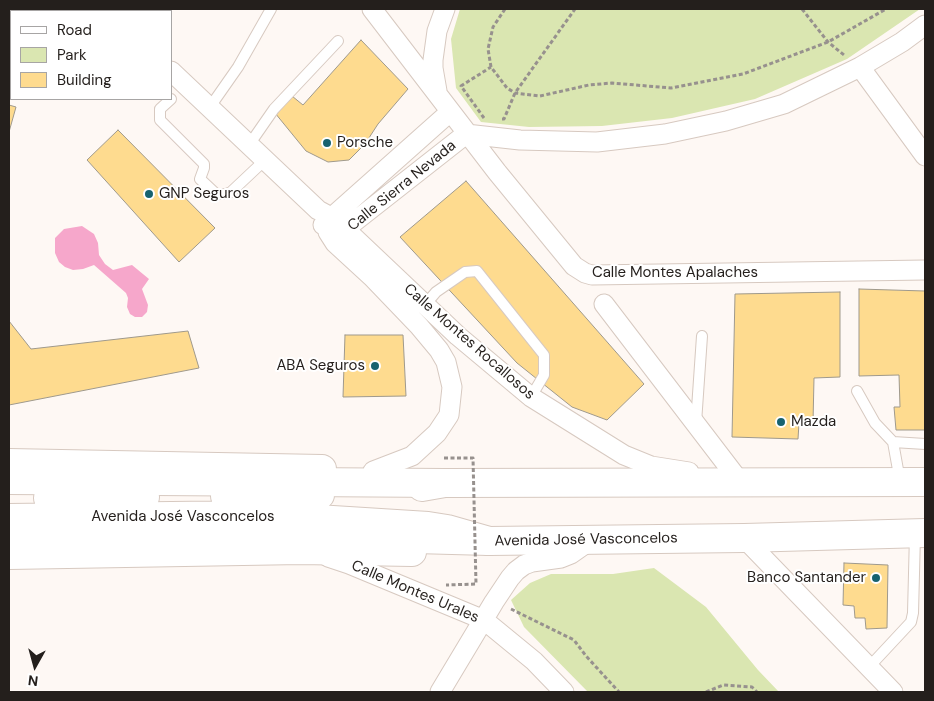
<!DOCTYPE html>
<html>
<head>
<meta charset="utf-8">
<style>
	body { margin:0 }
	#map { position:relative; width:934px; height:701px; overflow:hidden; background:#fef8f4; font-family:"DM Sans",sans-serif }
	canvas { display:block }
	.frame { position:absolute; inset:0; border:10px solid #241f1c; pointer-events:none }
	.legend { position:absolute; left:10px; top:10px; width:162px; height:90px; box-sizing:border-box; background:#fff; border:1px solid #a7a5a4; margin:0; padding:6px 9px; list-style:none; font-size:15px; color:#241f1c }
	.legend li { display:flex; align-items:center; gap:10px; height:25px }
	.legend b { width:25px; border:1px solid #a7a5a4 }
	.north { position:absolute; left:10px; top:641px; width:50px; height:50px; -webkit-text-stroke:4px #fff; paint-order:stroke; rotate:187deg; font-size:14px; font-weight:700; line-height:20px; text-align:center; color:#241f1c }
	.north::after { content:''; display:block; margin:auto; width:18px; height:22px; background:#241f1c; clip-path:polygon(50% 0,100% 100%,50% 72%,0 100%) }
</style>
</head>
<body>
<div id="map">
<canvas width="934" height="701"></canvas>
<div class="frame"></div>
<ul class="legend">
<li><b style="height:6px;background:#fff"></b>Road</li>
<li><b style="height:14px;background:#dae6b1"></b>Park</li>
<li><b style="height:14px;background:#fedb8f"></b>Building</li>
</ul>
<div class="north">N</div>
</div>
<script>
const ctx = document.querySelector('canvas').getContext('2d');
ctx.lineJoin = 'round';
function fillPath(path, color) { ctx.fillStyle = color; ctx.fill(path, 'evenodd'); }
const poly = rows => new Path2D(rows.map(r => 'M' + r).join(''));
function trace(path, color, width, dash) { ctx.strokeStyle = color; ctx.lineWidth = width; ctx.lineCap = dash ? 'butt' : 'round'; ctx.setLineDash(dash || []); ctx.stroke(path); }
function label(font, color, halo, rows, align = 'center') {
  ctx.font = font + ' "DM Sans",sans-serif'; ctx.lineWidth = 4; ctx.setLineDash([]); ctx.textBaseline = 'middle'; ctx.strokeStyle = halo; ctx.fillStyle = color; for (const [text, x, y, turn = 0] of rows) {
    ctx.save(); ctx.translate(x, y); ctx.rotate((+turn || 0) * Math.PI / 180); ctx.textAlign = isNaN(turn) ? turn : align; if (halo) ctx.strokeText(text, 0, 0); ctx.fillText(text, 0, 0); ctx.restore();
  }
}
const green = poly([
	[460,9,920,9,847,59,755,99,672,118,602,126,529,127,481,122,456,88,451,39],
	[654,568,706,607,758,670,779,692,588,692,524,627,511,600,530,583,551,574,613,574]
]);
const water = poly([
	[82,226,94,234,98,243,99,255,105,264,113,270,132,265,149,279,142,289,148,305,147,312,142,317,135,317,130,314,127,307,128,298,126,293,94,265,83,269,73,270,65,267,59,262,55,253,55,238,64,229]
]);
const building = poly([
	[9,9,52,9,55,11,11,11,11,84,9,82,9,9],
	[361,40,408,89,378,124,365,144,349,160,328,162,306,151,275,113,292,96,303,105,361,40],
	[9,105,16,107,9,132,9,105],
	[118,130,215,228,179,262,87,160,118,130],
	[466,181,644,384,607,420,572,407,517,363,400,237,466,181],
	[859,289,925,291,925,430,896,430,894,407,900,407,899,375,859,376,859,289],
	[840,292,840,377,814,378,813,423,799,423,798,439,732,437,735,294,840,292],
	[9,321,31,349,188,331,199,368,9,405,9,321],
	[345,335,403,335,406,396,343,397,345,335],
	[844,563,888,565,887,628,866,629,865,618,855,618,854,606,843,605,844,563]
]);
const path = poly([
	[505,9,493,27,488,49,491,67,507,88,515,93,540,96,589,85,612,83,671,88,743,74,828,42,886,9],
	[802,9,828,42,844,55],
	[484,118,461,86,491,67],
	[502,119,504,119,515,93,575,9],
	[511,609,574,640,586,656,619,692],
	[706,692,723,685,752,687,757,692]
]);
const lane = poly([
	[138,11,140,9],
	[171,99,160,109,160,120,204,164,204,168,200,179,216,194,226,194,231,192,265,160],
	[210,107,238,67,271,9],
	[249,145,274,109,338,41],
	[425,305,436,292,465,272,477,271,544,355,544,375,531,397],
	[857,391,875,423,893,442,900,481],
	[696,423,702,336],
	[893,442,925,444],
	[870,666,911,622,913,613,915,534]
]);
const street = poly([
	[108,9,110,11],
	[372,9,497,172,574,266,585,273,592,275,925,270],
	[860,67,925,156],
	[171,71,318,210,331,217,346,230,458,336,531,397,624,455,651,466,689,472],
	[437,91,433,68,433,60,437,31,445,9],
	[323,225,450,112],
	[328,232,335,243,372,277,419,326,439,350,446,362,452,387,449,415,437,433,412,456,373,471],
	[335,243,354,222,466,134,520,140,597,142,665,134,726,121,784,104,860,67,902,42,925,25],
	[604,304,734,474],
	[744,538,893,692],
	[328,557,349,564,484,620,534,661,564,692],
	[440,692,494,602,510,578,516,571,524,565,532,562,561,558,571,554,591,540]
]);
const secondary = poly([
	[9,463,322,469],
	[422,487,445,483,925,482],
	[225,496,320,495],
	[48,498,145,497],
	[9,518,253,515,428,526,447,529,489,541,744,538,925,533],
	[9,555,301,550,412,552]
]);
const highway = poly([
	[9,480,445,483],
	[9,538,231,534,489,541]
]);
const pathBridge = poly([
	[444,458,473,458,476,584,446,585]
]);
const markers = [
	[327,143,5,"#17626f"],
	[149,194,5,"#17626f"],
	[375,366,5,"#17626f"],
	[781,422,5,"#17626f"],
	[876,578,5,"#17626f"]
];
const poiNames = [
	["Porsche",337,143],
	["GNP Seguros",159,194],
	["ABA Seguros",365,366,"right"],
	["Mazda",791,422],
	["Banco Santander",866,578,"right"]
];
const streetNames = [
	["Calle Sierra Nevada",402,186,-39],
	["Calle Montes Apalaches",675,273],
	["Calle Montes Rocallosos",469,342,41],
	["Avenida José Vasconcelos",183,517],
	["Avenida José Vasconcelos",586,540,-1],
	["Calle Montes Urales",415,592,23]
];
fillPath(green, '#dae6b1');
fillPath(water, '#f6a7cb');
fillPath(building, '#fedb8f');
trace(building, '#9f998c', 1);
trace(lane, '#d7c9c0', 12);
trace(street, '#d7c9c0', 21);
trace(secondary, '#d7c9c0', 30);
trace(highway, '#d7c9c0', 30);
trace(path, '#97918e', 3, [4, 2.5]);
trace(lane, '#fff', 10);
trace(street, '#fff', 19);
trace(secondary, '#fff', 28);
trace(highway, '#fff', 28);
trace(pathBridge, '#97918e', 3, [4, 2.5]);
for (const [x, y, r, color] of markers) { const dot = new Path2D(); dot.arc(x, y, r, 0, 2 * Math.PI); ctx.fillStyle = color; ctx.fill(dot); trace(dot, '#fff', 2); }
label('15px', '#241f1c', '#fff', poiNames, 'left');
label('15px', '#241f1c', '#fff', streetNames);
</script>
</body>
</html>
